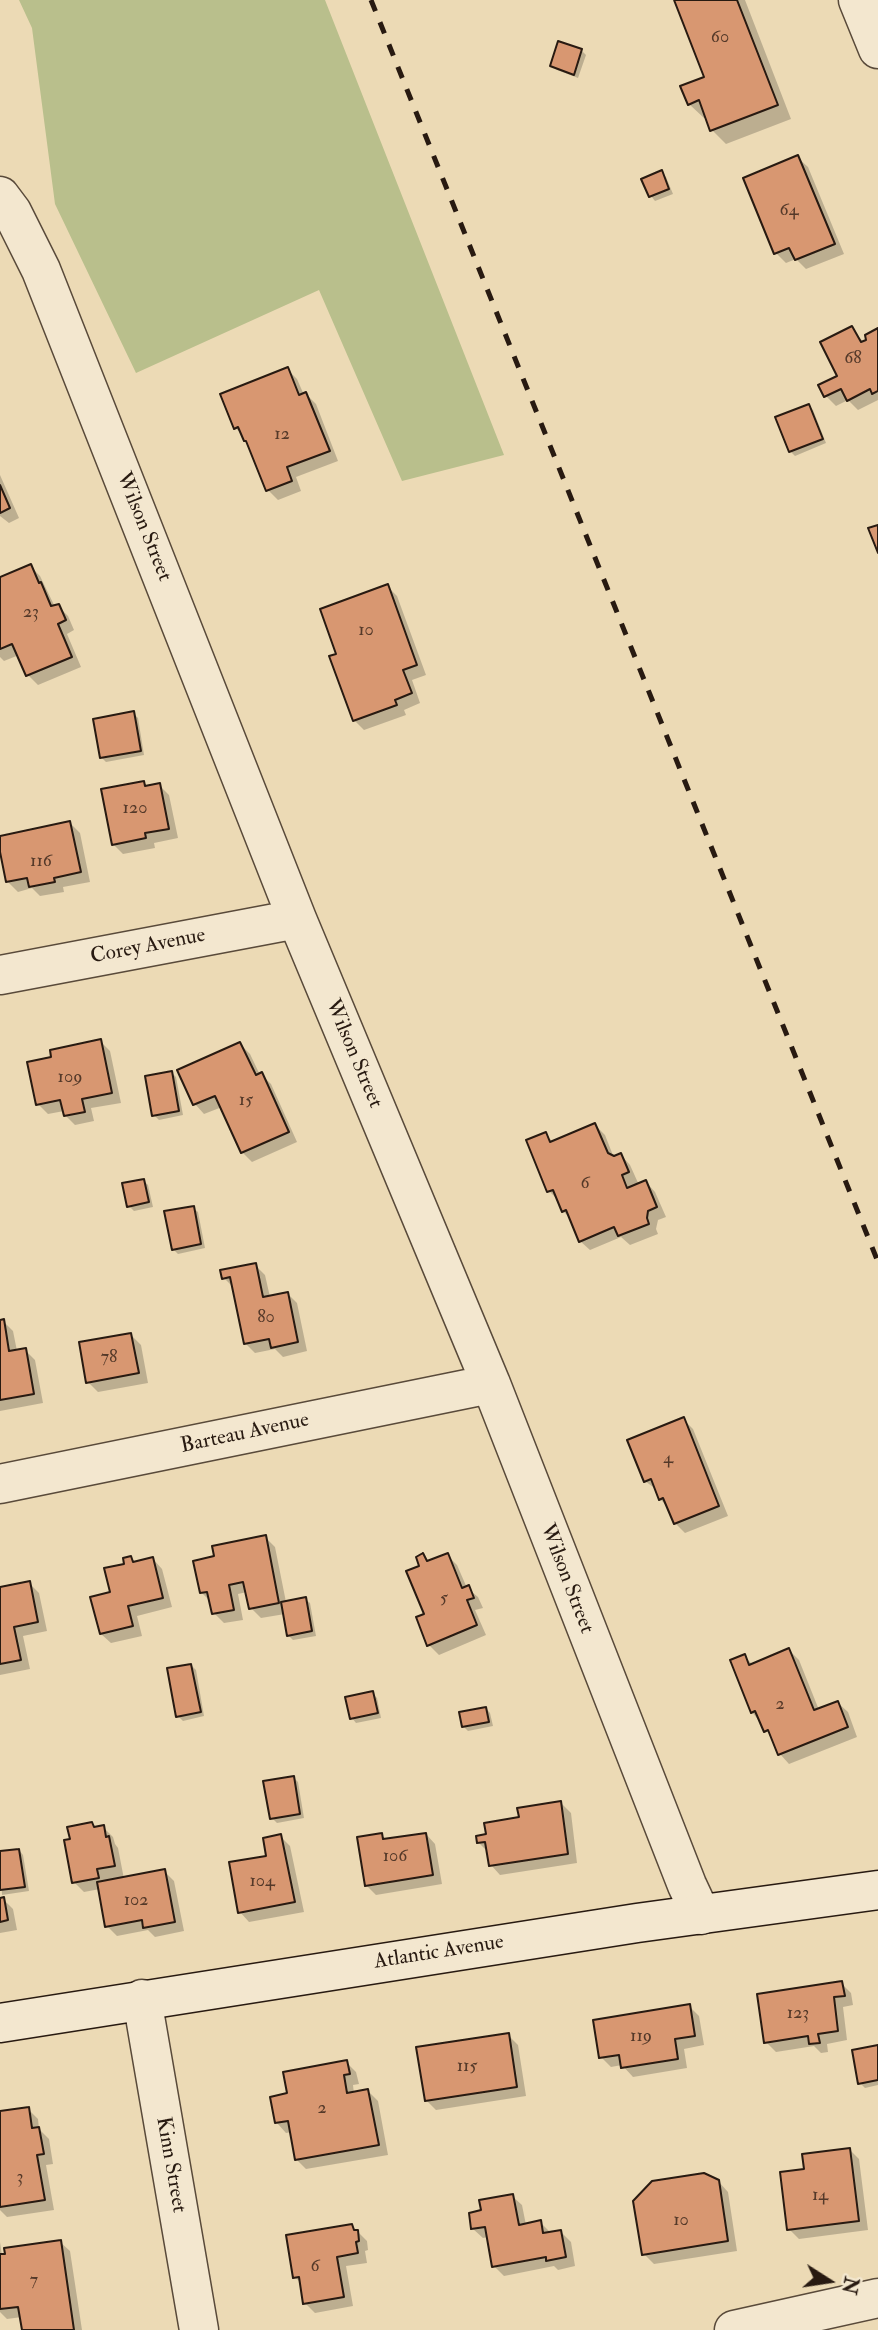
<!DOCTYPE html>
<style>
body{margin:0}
#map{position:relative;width:878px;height:2330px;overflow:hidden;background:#ecdab5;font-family:"IM FELL Double Pica",serif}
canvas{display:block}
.north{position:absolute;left:794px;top:2246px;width:70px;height:70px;-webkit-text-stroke:5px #f3e7cf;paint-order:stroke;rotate:102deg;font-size:19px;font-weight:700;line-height:28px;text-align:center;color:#281a11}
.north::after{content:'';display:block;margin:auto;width:24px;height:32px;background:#281a11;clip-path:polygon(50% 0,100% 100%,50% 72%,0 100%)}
</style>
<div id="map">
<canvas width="878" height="2330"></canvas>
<div class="north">N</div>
</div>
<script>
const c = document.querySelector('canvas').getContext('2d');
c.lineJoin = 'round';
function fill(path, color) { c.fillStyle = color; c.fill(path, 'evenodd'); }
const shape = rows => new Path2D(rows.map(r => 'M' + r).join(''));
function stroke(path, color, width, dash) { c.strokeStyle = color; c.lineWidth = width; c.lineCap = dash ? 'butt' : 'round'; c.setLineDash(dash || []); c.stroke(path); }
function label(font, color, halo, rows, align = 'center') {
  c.font = font + ' "IM FELL Double Pica",serif'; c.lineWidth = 6; c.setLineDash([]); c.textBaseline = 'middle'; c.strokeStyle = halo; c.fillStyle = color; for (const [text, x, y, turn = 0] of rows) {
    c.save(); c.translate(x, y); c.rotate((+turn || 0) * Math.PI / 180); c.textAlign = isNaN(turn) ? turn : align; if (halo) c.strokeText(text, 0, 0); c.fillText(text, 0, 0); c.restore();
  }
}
fill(shape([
 [19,0,325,0,504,455,402,481,319,290,136,373,55,204,32,28]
]), '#b9bf8c');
fill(shape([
 [676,0,745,0,791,119,726,144,712,130,707,117,704,118,689,104,706,78],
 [560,43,582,51,586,55,578,78,557,70,552,66],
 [798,158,808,167,844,254,806,269,796,259,786,263,776,253],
 [661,173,666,177,673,194,655,201,651,196,643,180],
 [852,328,864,343,878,330,878,400,858,410,848,400,836,406,826,396,821,386,840,376],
 [287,369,297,379,304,395,306,394,316,404,338,461,296,477,301,491,278,500,268,490,250,445,236,428],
 [808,406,813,410,826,443,795,456,790,451],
 [0,475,19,518,9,523,0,516],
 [30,566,40,576,55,607,58,606,68,616,74,630,67,634,81,667,38,685,28,675,19,655,4,661,0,657,0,579],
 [387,586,397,596,426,675,412,680,420,703,404,710,406,715,364,730,354,720,339,654],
 [133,713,138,718,144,755,106,762,101,757],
 [143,783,147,787,159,785,169,795,178,838,154,843,155,848,123,854,113,844],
 [70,823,80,833,90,882,63,887,64,892,40,896,32,888,18,892,8,882,0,837],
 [100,1041,110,1051,121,1103,91,1108,94,1121,75,1125,65,1115,64,1111,48,1114,38,1104,53,1058],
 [240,1044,250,1054,260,1075,261,1074,271,1084,297,1142,252,1162,242,1152,222,1107,204,1114,195,1104,180,1071],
 [172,1073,176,1077,183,1115,159,1120,154,1115],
 [595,1125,605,1135,614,1158,621,1155,630,1165,639,1185,646,1182,655,1192,666,1217,658,1220,656,1229,658,1234,630,1245,621,1237,590,1250,580,1241,572,1220,563,1211,560,1202,549,1191,545,1134,553,1142],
 [144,1181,148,1185,153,1207,134,1211,129,1206],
 [193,1208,198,1212,205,1248,178,1254,173,1249],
 [255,1265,265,1275,270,1297,287,1293,297,1303,307,1351,283,1357,275,1349,255,1353,245,1343,233,1287,224,1278],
 [3,1321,13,1331,17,1351,25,1350,35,1360,43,1403,0,1411,0,1322],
 [131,1335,141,1345,148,1383,98,1392,88,1382],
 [683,1419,693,1429,728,1516,685,1533,675,1523,669,1508,660,1499,657,1490,645,1481],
 [265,1537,275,1547,286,1602,305,1599,310,1603,316,1636,293,1640,288,1635,285,1614,261,1618,251,1608,247,1592,238,1594,243,1620,224,1623,214,1613,211,1602,201,1592,216,1558],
 [423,1555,430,1562,447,1555,457,1565,467,1588,478,1597,483,1608,475,1610,486,1635,439,1655,429,1645],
 [131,1558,136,1563,153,1559,162,1569,172,1607,137,1616,142,1636,111,1643,101,1634,112,1593],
 [29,1583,39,1593,47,1631,23,1636,30,1669,0,1675,0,1589],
 [789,1650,799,1660,819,1710,838,1703,848,1712,857,1737,789,1764,780,1754,774,1740,752,1712,744,1656,753,1665],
 [191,1665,196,1670,204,1716,183,1721,178,1716],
 [372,1693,377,1698,381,1718,356,1723,352,1718],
 [486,1708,490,1713,493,1726,468,1731,463,1726],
 [294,1778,298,1782,304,1818,277,1823,272,1818],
 [561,1803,571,1813,577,1863,500,1875,491,1865,488,1852,479,1843,488,1836,521,1819],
 [92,1824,96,1829,103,1827,113,1837,115,1844,118,1848,124,1879,164,1871,174,1881,184,1931,155,1937,148,1930,117,1936,107,1926,100,1889,84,1892,74,1882,72,1841],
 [426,1834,435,1844,442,1884,376,1895,366,1885,381,1835,387,1840],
 [280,1836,290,1846,304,1912,249,1922,240,1912],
 [19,1850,23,1855,29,1891,2,1895,0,1853],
 [3,1899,13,1909,17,1930,0,1933,0,1900],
 [841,1983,851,1993,853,2005,843,2007,847,2040,827,2044,828,2052,821,2053,814,2046,776,2052,766,2042],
 [689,2006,699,2016,704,2045,684,2049,687,2068,633,2077,622,2065,611,2067,601,2057],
 [508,2035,518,2045,526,2096,436,2110,426,2100],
 [878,2047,878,2085,865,2088,860,2083],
 [346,2062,356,2072,359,2084,353,2085,354,2094,368,2091,378,2101,388,2155,306,2169,296,2159,292,2132,286,2133,277,2123,289,2095],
 [28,2109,38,2119,39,2129,49,2139,53,2164,46,2165,54,2210,7,2217,0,2210,0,2113],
 [849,2149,859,2159,868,2230,799,2239,789,2229],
 [718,2181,728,2192,737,2251,654,2264,644,2254],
 [512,2196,522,2205,526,2225,540,2222,550,2232,561,2232,571,2242,575,2266,558,2270,554,2266,504,2276,494,2266,488,2237,483,2238,473,2229,483,2212],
 [352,2226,367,2241,368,2250,365,2251,367,2263,346,2266,353,2306,315,2313,305,2303,302,2284,295,2277],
 [0,2242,2,2256,60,2242,70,2251,82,2330,23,2330,22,2317,7,2319,0,2312]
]), '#0003');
const building = shape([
 [674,0,737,0,778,105,710,131,699,100,688,105,680,86,704,77,674,0],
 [558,41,582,49,574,75,550,66,558,41],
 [798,155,835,244,795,260,789,248,774,254,743,178,798,155],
 [662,170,669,189,649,197,641,179,662,170],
 [852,326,861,342,866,340,865,335,878,328,878,391,872,394,870,389,847,401,841,389,824,397,818,385,837,376,820,342,852,326],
 [288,367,299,395,306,392,330,451,287,467,292,481,266,491,246,441,244,441,238,427,234,429,220,394,288,367],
 [809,404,823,439,789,452,775,417,809,404],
 [0,485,10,508,0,513,0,485],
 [878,525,878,553,868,528,878,525],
 [31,564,39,583,41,582,51,606,59,604,66,620,58,624,72,657,26,676,12,644,0,649,0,577,31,564],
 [388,584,417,665,403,670,412,693,395,700,397,705,353,721,329,656,336,654,320,609,388,584],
 [134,711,141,751,100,758,93,719,134,711],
 [144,781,145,786,160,783,169,829,145,833,146,838,112,845,101,789,144,781],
 [70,821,81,872,54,878,55,882,29,887,27,878,6,882,0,852,0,836,70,821],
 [101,1039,112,1093,82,1099,85,1112,64,1116,60,1100,36,1105,27,1062,51,1057,50,1050,101,1039],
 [240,1042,256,1075,262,1072,289,1132,241,1153,215,1096,193,1105,177,1070,240,1042],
 [172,1071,179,1111,152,1116,145,1076,172,1071],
 [595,1123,608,1153,614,1156,621,1153,629,1172,622,1175,627,1188,646,1180,657,1207,648,1211,647,1218,649,1224,618,1236,614,1227,579,1242,566,1210,562,1212,553,1190,547,1192,526,1140,546,1132,550,1142,595,1123],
 [144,1179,149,1202,127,1207,122,1183,144,1179],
 [194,1206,201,1244,172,1250,164,1211,194,1206],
 [256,1263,263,1297,288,1292,298,1342,271,1348,269,1339,244,1344,230,1277,222,1279,220,1270,256,1263],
 [4,1319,9,1351,26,1348,34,1394,0,1400,0,1320,4,1319],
 [131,1333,139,1373,86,1383,79,1342,131,1333],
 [684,1417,719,1506,674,1524,663,1498,659,1500,651,1479,644,1482,627,1440,684,1417],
 [266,1535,279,1603,249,1609,243,1582,229,1585,234,1610,212,1614,207,1592,200,1593,193,1561,214,1556,212,1546,266,1535],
 [423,1553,427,1561,448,1553,462,1588,469,1585,474,1598,467,1600,477,1625,427,1646,416,1617,424,1614,406,1571,419,1566,416,1557,423,1553],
 [131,1556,133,1562,153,1557,163,1598,128,1606,133,1626,100,1634,90,1597,110,1592,104,1568,124,1564,123,1558,131,1556],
 [30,1581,38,1622,14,1627,21,1660,0,1664,0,1587,30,1581],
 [306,1597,312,1631,287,1636,281,1602,306,1597],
 [789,1648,814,1710,838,1701,848,1727,778,1755,768,1730,764,1732,755,1711,751,1713,730,1660,745,1654,749,1665,789,1648],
 [191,1664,201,1712,176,1717,167,1668,191,1664],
 [373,1691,378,1713,350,1719,345,1697,373,1691],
 [486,1707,489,1722,462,1727,459,1712,486,1707],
 [294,1776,300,1814,270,1819,263,1781,294,1776],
 [561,1801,568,1854,489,1866,485,1842,477,1843,476,1836,486,1834,484,1823,519,1817,517,1808,561,1801],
 [92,1822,94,1827,104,1825,106,1837,109,1836,115,1866,97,1869,99,1878,72,1883,64,1840,70,1839,67,1827,92,1822],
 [382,1833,383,1839,426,1833,433,1875,365,1886,357,1837,382,1833],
 [281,1834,295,1902,238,1913,229,1862,266,1856,263,1838,281,1834],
 [19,1849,25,1887,0,1890,0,1851,19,1849],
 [165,1869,175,1922,143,1928,142,1920,105,1927,97,1882,165,1869],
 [4,1897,8,1920,0,1922,0,1898,4,1897],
 [842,1981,845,1996,834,1997,838,2031,818,2034,820,2043,809,2044,808,2036,764,2043,757,1994,842,1981],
 [690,2004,695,2036,675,2039,678,2059,621,2068,619,2055,599,2058,593,2020,690,2004],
 [509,2033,517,2087,425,2101,416,2047,509,2033],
 [878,2045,878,2080,858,2084,852,2050,878,2045],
 [347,2060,350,2074,344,2075,347,2093,368,2089,379,2145,295,2160,288,2121,275,2123,270,2097,287,2093,283,2072,347,2060],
 [29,2107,32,2128,39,2127,44,2154,37,2155,45,2200,0,2207,0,2111,29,2107],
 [850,2148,859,2221,787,2230,780,2172,804,2169,802,2154,850,2148],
 [704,2173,719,2180,728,2241,642,2255,633,2201,652,2181,704,2173],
 [513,2194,519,2225,541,2220,543,2233,561,2230,566,2257,546,2261,546,2257,492,2267,485,2227,471,2229,469,2213,481,2210,479,2200,513,2194],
 [352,2224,354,2230,358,2230,359,2241,356,2242,358,2253,337,2257,344,2297,303,2304,299,2277,293,2278,286,2235,352,2224],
 [61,2240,74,2330,22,2330,18,2307,0,2309,0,2254,5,2254,4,2248,61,2240]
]);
fill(building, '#d89771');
stroke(building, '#281a11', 2);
const street = shape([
 [858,0,878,49],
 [0,196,12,212,41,270,297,919,491,1384,687,1885,701,1915],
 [0,975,297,919],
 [0,1484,491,1384],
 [142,1999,199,2330],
 [734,2330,878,2298]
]);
const secondary = shape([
 [0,2023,637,1923,878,1890]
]);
stroke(street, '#594a3a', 41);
stroke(secondary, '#281a11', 41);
stroke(street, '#f3e7cf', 38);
stroke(secondary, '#f3e7cf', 38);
stroke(shape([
 [371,0,878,1262]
]), '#281a11', 5, [12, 12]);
label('18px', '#543929', null, [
 ["60",720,38],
 ["64",789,211],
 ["68",853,359],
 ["12",282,435],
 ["23",31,613],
 ["10",366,631],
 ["120",135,809],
 ["116",41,862],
 ["109",70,1078],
 ["15",246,1101],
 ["6",585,1184],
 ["80",266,1318],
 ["78",109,1358],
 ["4",668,1459],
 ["5",444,1599],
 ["2",780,1705],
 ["106",395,1857],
 ["104",262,1882],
 ["102",136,1901],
 ["123",798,2014],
 ["119",641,2037],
 ["115",467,2067],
 ["2",322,2109],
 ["3",20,2178],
 ["14",820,2196],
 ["10",681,2221],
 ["6",315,2267],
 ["7",34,2281]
]);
label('21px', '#281a11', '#f3e7cf', [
 ["Wilson Street",143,527,68],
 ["Corey Avenue",148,947,-11],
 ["Wilson Street",353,1054,67],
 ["Barteau Avenue",245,1434,-12],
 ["Wilson Street",566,1579,69],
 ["Atlantic Avenue",439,1953,-9],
 ["Kinn Street",170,2165,80]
]);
</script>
